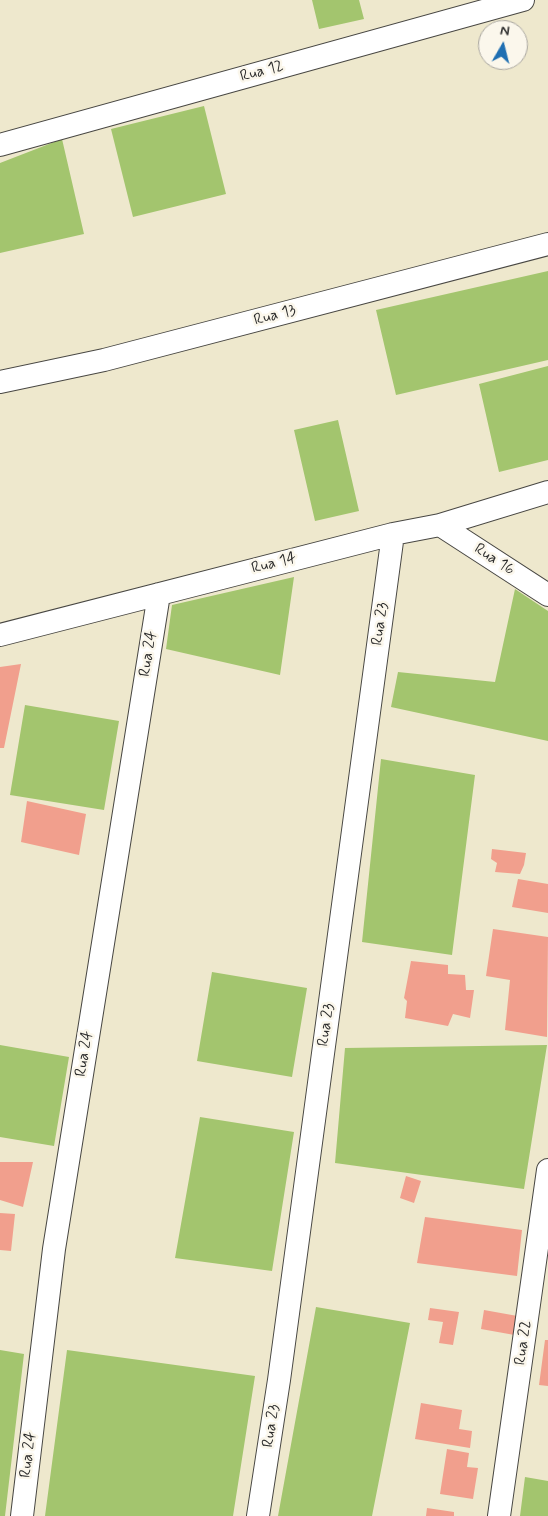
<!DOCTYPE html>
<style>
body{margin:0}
#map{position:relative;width:548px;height:1516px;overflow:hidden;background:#eee8cd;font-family:Mynerve,sans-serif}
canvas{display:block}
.north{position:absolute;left:478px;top:20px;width:50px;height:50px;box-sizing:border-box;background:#fbf7ec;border:1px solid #a8a59f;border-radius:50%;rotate:8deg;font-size:14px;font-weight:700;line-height:20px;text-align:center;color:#2b2b2b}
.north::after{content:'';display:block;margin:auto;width:18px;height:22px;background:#1f6fb2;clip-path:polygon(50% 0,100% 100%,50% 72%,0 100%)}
</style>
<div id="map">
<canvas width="548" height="1516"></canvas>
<div class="north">N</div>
</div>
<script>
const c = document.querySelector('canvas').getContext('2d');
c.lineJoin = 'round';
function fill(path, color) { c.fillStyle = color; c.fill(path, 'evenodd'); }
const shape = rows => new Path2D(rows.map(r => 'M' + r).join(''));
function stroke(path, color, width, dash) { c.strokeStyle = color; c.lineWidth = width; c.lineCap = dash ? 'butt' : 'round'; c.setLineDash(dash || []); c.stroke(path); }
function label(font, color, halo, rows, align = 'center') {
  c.font = font + ' Mynerve,sans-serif'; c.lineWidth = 5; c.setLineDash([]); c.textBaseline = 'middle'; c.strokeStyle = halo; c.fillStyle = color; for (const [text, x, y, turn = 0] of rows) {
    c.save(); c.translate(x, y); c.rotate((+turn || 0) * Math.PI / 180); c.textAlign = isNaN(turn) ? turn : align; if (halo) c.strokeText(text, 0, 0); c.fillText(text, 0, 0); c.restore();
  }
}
fill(shape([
 [312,0,359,0,364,19,319,29],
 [204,106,226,194,133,217,111,129],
 [62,139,84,234,0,253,0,163],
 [548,271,548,360,396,395,376,310],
 [548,366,548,460,499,472,479,384],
 [338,420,359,511,315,521,294,430],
 [294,577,280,675,166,649,172,605],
 [515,589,548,611,548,741,391,707,398,672,495,682],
 [25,705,119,721,104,810,10,795],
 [381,759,475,775,452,955,362,942],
 [212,972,307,988,292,1077,197,1061],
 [0,1045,69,1057,54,1146,0,1137],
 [547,1045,524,1189,335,1163,345,1048],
 [200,1117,294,1132,272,1271,175,1258],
 [316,1307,410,1323,372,1516,278,1516],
 [0,1350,24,1354,5,1516,0,1516],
 [67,1350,255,1376,233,1516,45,1516],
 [525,1477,548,1481,548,1516,520,1516]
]), '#a3c56e');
fill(shape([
 [21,664,4,748,0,748,0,667],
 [27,801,86,814,79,855,21,842],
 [492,849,526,853,524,865,520,874,495,872,497,863,491,859],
 [518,879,548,884,548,913,512,907],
 [493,929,548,937,547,1037,505,1030,510,980,486,976],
 [411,961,448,965,448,974,465,975,466,990,474,990,470,1018,453,1014,448,1026,405,1018,407,1001,404,998],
 [0,1162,33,1162,23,1207,0,1200],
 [406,1176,421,1181,414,1203,400,1198],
 [0,1213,15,1214,11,1251,0,1250],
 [425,1217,522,1230,517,1276,417,1263],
 [430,1308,459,1312,453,1345,439,1343,443,1322,428,1320],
 [484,1310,523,1317,520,1336,481,1329],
 [545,1340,548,1340,548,1386,539,1385],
 [421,1403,462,1410,459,1429,472,1431,470,1448,415,1439],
 [447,1449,469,1453,467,1467,478,1468,473,1499,440,1494],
 [427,1508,454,1512,454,1516,426,1516]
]), '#f19f8d');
const minor = shape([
 [0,145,523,0],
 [0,382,104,360,548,244],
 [440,525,548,595],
 [0,635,393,534,440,525,548,492],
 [22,1516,54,1249,159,594],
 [258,1516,279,1380,393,534],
 [499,1516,548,1170]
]);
stroke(minor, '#484743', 24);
stroke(minor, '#fff', 22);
label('16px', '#2b2b2b', '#fbf7ec', [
 ["Rua 12",262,72,-15],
 ["Rua 13",275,316,-15],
 ["Rua 16",494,560,33],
 ["Rua 14",274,564,-14],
 ["Rua 23",381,624,-82],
 ["Rua 24",149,654,-81],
 ["Rua 23",327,1025,-82],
 ["Rua 24",85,1054,-81],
 ["Rua 22",524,1343,-82],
 ["Rua 23",272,1426,-81],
 ["Rua 24",29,1455,-83]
]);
</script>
